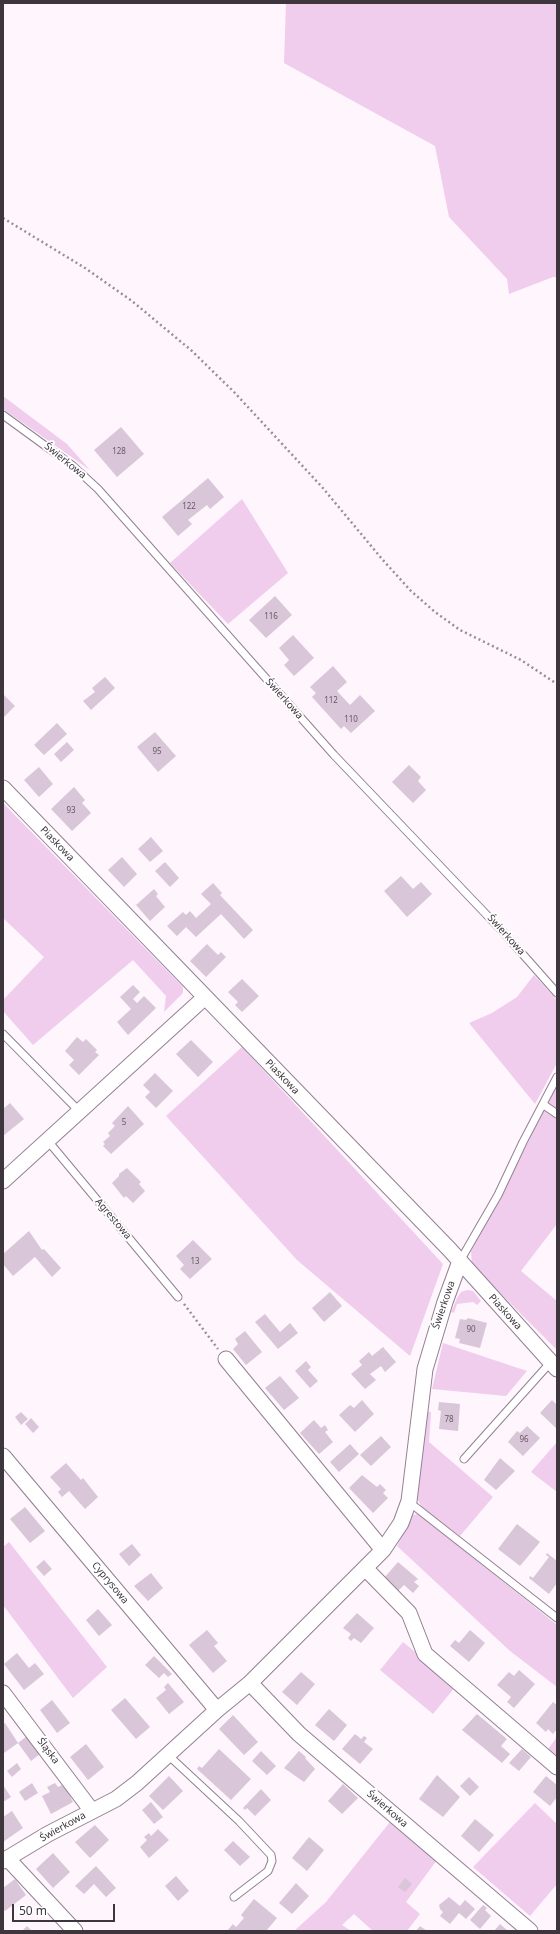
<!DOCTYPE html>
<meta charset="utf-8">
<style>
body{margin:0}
#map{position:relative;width:560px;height:1934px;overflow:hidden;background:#fef5fd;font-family:"Noto Sans",sans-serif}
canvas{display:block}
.frame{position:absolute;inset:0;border:4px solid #3e363d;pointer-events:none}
.scale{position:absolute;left:12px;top:1904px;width:103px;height:18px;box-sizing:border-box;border:2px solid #3e363d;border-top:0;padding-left:5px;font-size:12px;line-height:14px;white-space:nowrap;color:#3e363d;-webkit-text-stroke:3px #fff;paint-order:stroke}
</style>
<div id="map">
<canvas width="560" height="1934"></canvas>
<div class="frame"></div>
<div class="scale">50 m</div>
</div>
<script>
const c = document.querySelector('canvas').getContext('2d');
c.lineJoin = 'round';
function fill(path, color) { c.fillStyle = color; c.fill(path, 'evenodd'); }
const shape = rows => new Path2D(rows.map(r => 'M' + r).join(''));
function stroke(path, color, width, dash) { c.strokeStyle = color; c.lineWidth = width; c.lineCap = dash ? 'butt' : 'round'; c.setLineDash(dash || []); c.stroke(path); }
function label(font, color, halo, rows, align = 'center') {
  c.font = font + ' "Noto Sans",sans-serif'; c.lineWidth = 4; c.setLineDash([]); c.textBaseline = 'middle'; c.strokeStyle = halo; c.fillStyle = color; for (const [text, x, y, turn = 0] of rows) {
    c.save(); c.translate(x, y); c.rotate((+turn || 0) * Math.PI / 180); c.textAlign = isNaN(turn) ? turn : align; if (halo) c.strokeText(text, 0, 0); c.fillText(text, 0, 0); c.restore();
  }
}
fill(shape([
 [286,3,557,3,557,277,553,277,509,294,507,279,449,217,435,146,284,63],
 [3,396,67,444,90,470,3,409],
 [242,499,288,573,228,624,170,563],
 [3,803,183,987,183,993,164,1012,166,996,133,960,33,1045,3,1011,3,1000,44,957,3,918],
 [534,975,557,1000,557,1063,535,1104,469,1023,492,1013,517,997],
 [242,1047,443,1264,410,1356,297,1260,166,1116],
 [557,1082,557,1224,521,1271,557,1301,557,1350,472,1265,471,1251,527,1144],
 [467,1290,473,1291,481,1301,477,1305,473,1302,457,1304,454,1313,451,1312,457,1298,461,1292],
 [443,1343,527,1371,506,1396,432,1389],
 [424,1411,431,1412,429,1442,493,1497,460,1536,422,1507,416,1497,423,1450],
 [557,1442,557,1492,531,1472],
 [419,1514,557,1625,557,1687,510,1651,397,1546,412,1515],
 [9,1542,107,1667,73,1698,3,1605,3,1547],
 [403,1642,456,1686,433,1714,380,1670],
 [557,1737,557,1756,548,1749],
 [535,1803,557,1824,557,1884,530,1916,473,1867],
 [390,1822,437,1860,406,1902,420,1914,407,1931,373,1931,354,1914,342,1925,351,1931,294,1931,326,1902]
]), '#f0cced');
fill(shape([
 [121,427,144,454,117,477,94,450],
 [208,478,224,497,210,509,207,505,188,520,192,524,178,536,162,517],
 [275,596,292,615,266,638,249,620],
 [293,635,314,658,294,676,284,665,289,660,279,648],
 [333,666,347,682,337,691,350,705,360,695,375,711,351,733,344,726,341,729,312,697,316,693,310,687],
 [105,677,115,688,91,710,83,701,95,692,92,688],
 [3,694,15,706,3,718],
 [57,723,67,734,44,755,34,745],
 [155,732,176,756,158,772,137,747],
 [67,742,74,750,61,762,54,754],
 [409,765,421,777,418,781,426,790,413,803,392,782],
 [39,767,53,784,39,797,24,780],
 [74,787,85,800,82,803,91,813,72,831,51,809],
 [151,837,163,851,150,862,138,849],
 [122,857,137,874,124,887,108,870],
 [165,862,179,878,170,887,155,871],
 [401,876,413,889,421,882,432,894,407,917,384,891],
 [213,883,222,893,220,895,253,930,244,939,221,914,196,937,186,927,177,936,167,926,183,912,186,915,190,911,196,918,211,904,201,894],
 [154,889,158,894,156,896,165,907,150,921,136,905],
 [207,944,218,955,221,952,226,957,206,977,190,961],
 [242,979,259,996,242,1012,235,1005,238,1002,228,992],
 [133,985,140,992,133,999,137,1003,144,996,156,1008,128,1035,117,1022,131,1009,120,997],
 [77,1037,83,1042,86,1039,97,1050,95,1052,99,1055,79,1075,69,1065,74,1060,65,1051],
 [191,1040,213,1062,198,1077,176,1054],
 [155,1073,173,1091,156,1108,145,1097,150,1092,143,1085],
 [10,1103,24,1119,3,1136,3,1109],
 [128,1106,144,1124,111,1154,103,1146,105,1144,103,1142,110,1136,108,1133,115,1126,112,1123],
 [127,1168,141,1182,139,1184,145,1191,133,1203,126,1196,124,1198,112,1183,119,1176,119,1174],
 [29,1231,42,1250,44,1249,61,1268,52,1277,35,1257,13,1276,3,1264,3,1254],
 [193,1240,212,1259,190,1279,180,1269,184,1265,176,1256],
 [330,1292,342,1306,324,1322,312,1308],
 [265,1314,280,1332,290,1323,298,1333,278,1349,255,1322],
 [468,1318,487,1323,480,1348,459,1343,460,1339,455,1338,460,1319,466,1320],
 [245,1331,262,1352,246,1365,233,1349,238,1344,235,1339],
 [383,1347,396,1362,385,1372,381,1366,370,1374,376,1380,365,1389,351,1374,362,1365,359,1361,369,1352,372,1356],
 [306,1361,311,1367,308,1370,318,1381,310,1388,295,1371],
 [280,1376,299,1398,284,1410,265,1388],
 [362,1400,374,1414,355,1432,339,1415,350,1405,354,1408],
 [552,1400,557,1405,557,1429,540,1413],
 [439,1402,460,1404,458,1431,439,1429,441,1411,438,1410],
 [21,1412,28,1419,21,1425,15,1417],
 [31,1418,39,1427,33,1433,25,1424],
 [314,1420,321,1428,325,1425,328,1430,325,1432,333,1442,319,1454,300,1433],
 [527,1426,540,1438,523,1456,508,1442,517,1431,520,1433],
 [381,1436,391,1447,371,1466,360,1455],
 [350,1444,359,1454,339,1472,330,1462],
 [500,1458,515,1471,496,1490,484,1480],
 [66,1463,81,1480,83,1478,98,1497,85,1509,69,1491,62,1497,58,1492,61,1489,50,1477],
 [362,1475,377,1487,380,1484,386,1490,383,1493,388,1498,373,1513,349,1488],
 [25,1507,45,1531,30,1543,10,1519],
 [517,1524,540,1542,520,1566,498,1549],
 [132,1544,141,1555,129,1566,119,1554],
 [547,1553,557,1561,557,1583,549,1594,529,1578,530,1576,533,1578,549,1557,546,1555],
 [44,1560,52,1569,44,1576,36,1567],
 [398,1562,418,1579,414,1582,419,1586,413,1593,404,1585,398,1591,384,1578],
 [151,1573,163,1588,148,1601,134,1586],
 [98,1609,112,1625,99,1636,86,1620],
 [357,1613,374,1628,361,1643,354,1638,351,1641,348,1638,351,1634,343,1628],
 [207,1630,218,1643,214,1646,227,1661,213,1673,189,1645],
 [470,1630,485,1643,469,1662,450,1646,455,1640,459,1643],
 [17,1653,29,1668,35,1663,44,1674,24,1690,4,1664],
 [154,1656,172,1674,168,1677,164,1673,159,1678,145,1665],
 [519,1670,535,1684,514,1708,507,1702,511,1697,497,1685,509,1672,514,1676],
 [301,1672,315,1684,297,1705,282,1692],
 [168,1683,184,1702,169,1714,156,1698,166,1690,164,1687],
 [125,1698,150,1727,136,1739,111,1710],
 [52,1700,70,1723,57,1733,40,1710],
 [553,1702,557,1705,557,1729,553,1734,548,1729,546,1732,536,1723],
 [329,1709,347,1725,334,1741,315,1725],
 [477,1714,507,1739,501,1746,510,1754,502,1763,462,1730],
 [233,1715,258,1742,244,1755,219,1729],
 [5,1723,18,1743,27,1736,40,1754,31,1761,18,1743,4,1753,3,1724],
 [355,1734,361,1739,364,1736,367,1738,364,1742,373,1749,360,1764,342,1749],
 [86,1744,104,1767,88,1780,70,1757],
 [219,1749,251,1779,231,1800,197,1769,199,1766,202,1768],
 [522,1749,531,1757,519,1771,509,1763],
 [261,1751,276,1766,267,1775,252,1761],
 [299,1751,306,1757,305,1758,315,1769,304,1782,284,1768],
 [17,1763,21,1769,12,1777,7,1771],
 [437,1775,460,1797,443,1817,419,1799],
 [169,1776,183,1791,163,1810,149,1796],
 [546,1776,557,1785,557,1797,550,1806,533,1792],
 [469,1777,479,1787,470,1796,460,1786],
 [32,1783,38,1793,25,1801,19,1792],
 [55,1783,58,1787,64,1784,73,1802,51,1814,42,1796,50,1792,47,1787],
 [343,1784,358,1798,342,1814,328,1801],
 [3,1785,11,1797,3,1802],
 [261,1789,271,1800,255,1816,247,1808,245,1810,243,1808],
 [151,1802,163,1817,154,1824,142,1810],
 [12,1811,23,1828,3,1842,3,1817],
 [475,1819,494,1835,479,1852,461,1836],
 [95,1825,109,1840,90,1858,75,1842],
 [158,1829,169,1840,149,1858,140,1847,147,1840,144,1837,149,1833,151,1836],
 [309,1837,324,1850,307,1871,292,1858],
 [233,1841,250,1857,240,1866,224,1850],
 [53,1853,70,1872,53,1888,36,1869],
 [96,1866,116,1888,106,1897,94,1884,84,1894,75,1886],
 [176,1876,189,1891,178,1901,165,1886],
 [405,1878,412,1884,405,1892,398,1887],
 [15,1879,26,1895,5,1911,3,1909,3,1888],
 [296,1883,309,1896,292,1914,279,1903],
 [449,1897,460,1906,465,1900,475,1909,466,1919,459,1913,450,1924,440,1916,443,1912,440,1909,439,1905],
 [254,1899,277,1918,266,1931,227,1931,233,1924,236,1927,238,1925,244,1918,241,1915],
 [483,1905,487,1908,485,1910,491,1916,480,1929,470,1920],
 [500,1924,508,1931,494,1931],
 [27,1926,32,1931,22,1931],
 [420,1926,427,1931,416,1931]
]), '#dac6d9');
const lane = shape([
 [3,415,73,466,98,489,334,755,504,933,557,993],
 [3,1034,80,1112],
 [544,1105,557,1114],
 [48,1141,178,1297],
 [460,1261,498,1195,523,1142,557,1077],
 [464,1459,550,1363],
 [409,1502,557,1618],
 [168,1755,239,1821,271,1855,272,1861,268,1871,234,1897]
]);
const street = shape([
 [3,788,450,1250,557,1369],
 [3,1181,204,998],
 [226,1359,383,1550],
 [3,1456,217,1710],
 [366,1569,409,1613,425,1654,557,1767],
 [250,1683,299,1734,530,1931],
 [3,1693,92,1811],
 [8,1859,75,1931],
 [3,1861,48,1834,116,1799,137,1783,217,1710,250,1683,383,1550,401,1523,409,1501,425,1369,445,1302,460,1261]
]);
stroke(lane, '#938092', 9);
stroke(street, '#938092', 17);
stroke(shape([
 [3,218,85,268,132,301,192,351,234,392,322,487,382,559,411,591,435,612,460,630,521,660,557,684],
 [184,1304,218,1349]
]), '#978f96', 2.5, [2, 3]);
stroke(lane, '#fff', 7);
stroke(street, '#fff', 15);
label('8px', '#655a64', null, [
 ["128",119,452],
 ["122",189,507],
 ["116",271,617],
 ["112",331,701],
 ["110",351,720],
 ["95",157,752],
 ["93",71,811],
 ["5",124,1123],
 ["13",195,1262],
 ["90",471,1330],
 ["78",449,1420],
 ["96",524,1440]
]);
label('10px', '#3e363d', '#fff', [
 ["Świerkowa",65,461,39],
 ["Świerkowa",284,699,48],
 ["Piaskowa",57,844,46],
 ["Świerkowa",506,935,48],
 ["Piaskowa",282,1077,46],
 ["Agrestowa",113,1219,50],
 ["Świerkowa",444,1305,-71],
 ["Piaskowa",505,1312,48],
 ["Cyprysowa",110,1583,50],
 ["Śląska",48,1751,53],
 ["Świerkowa",387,1809,41],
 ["Świerkowa",63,1827,-29]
]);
</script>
